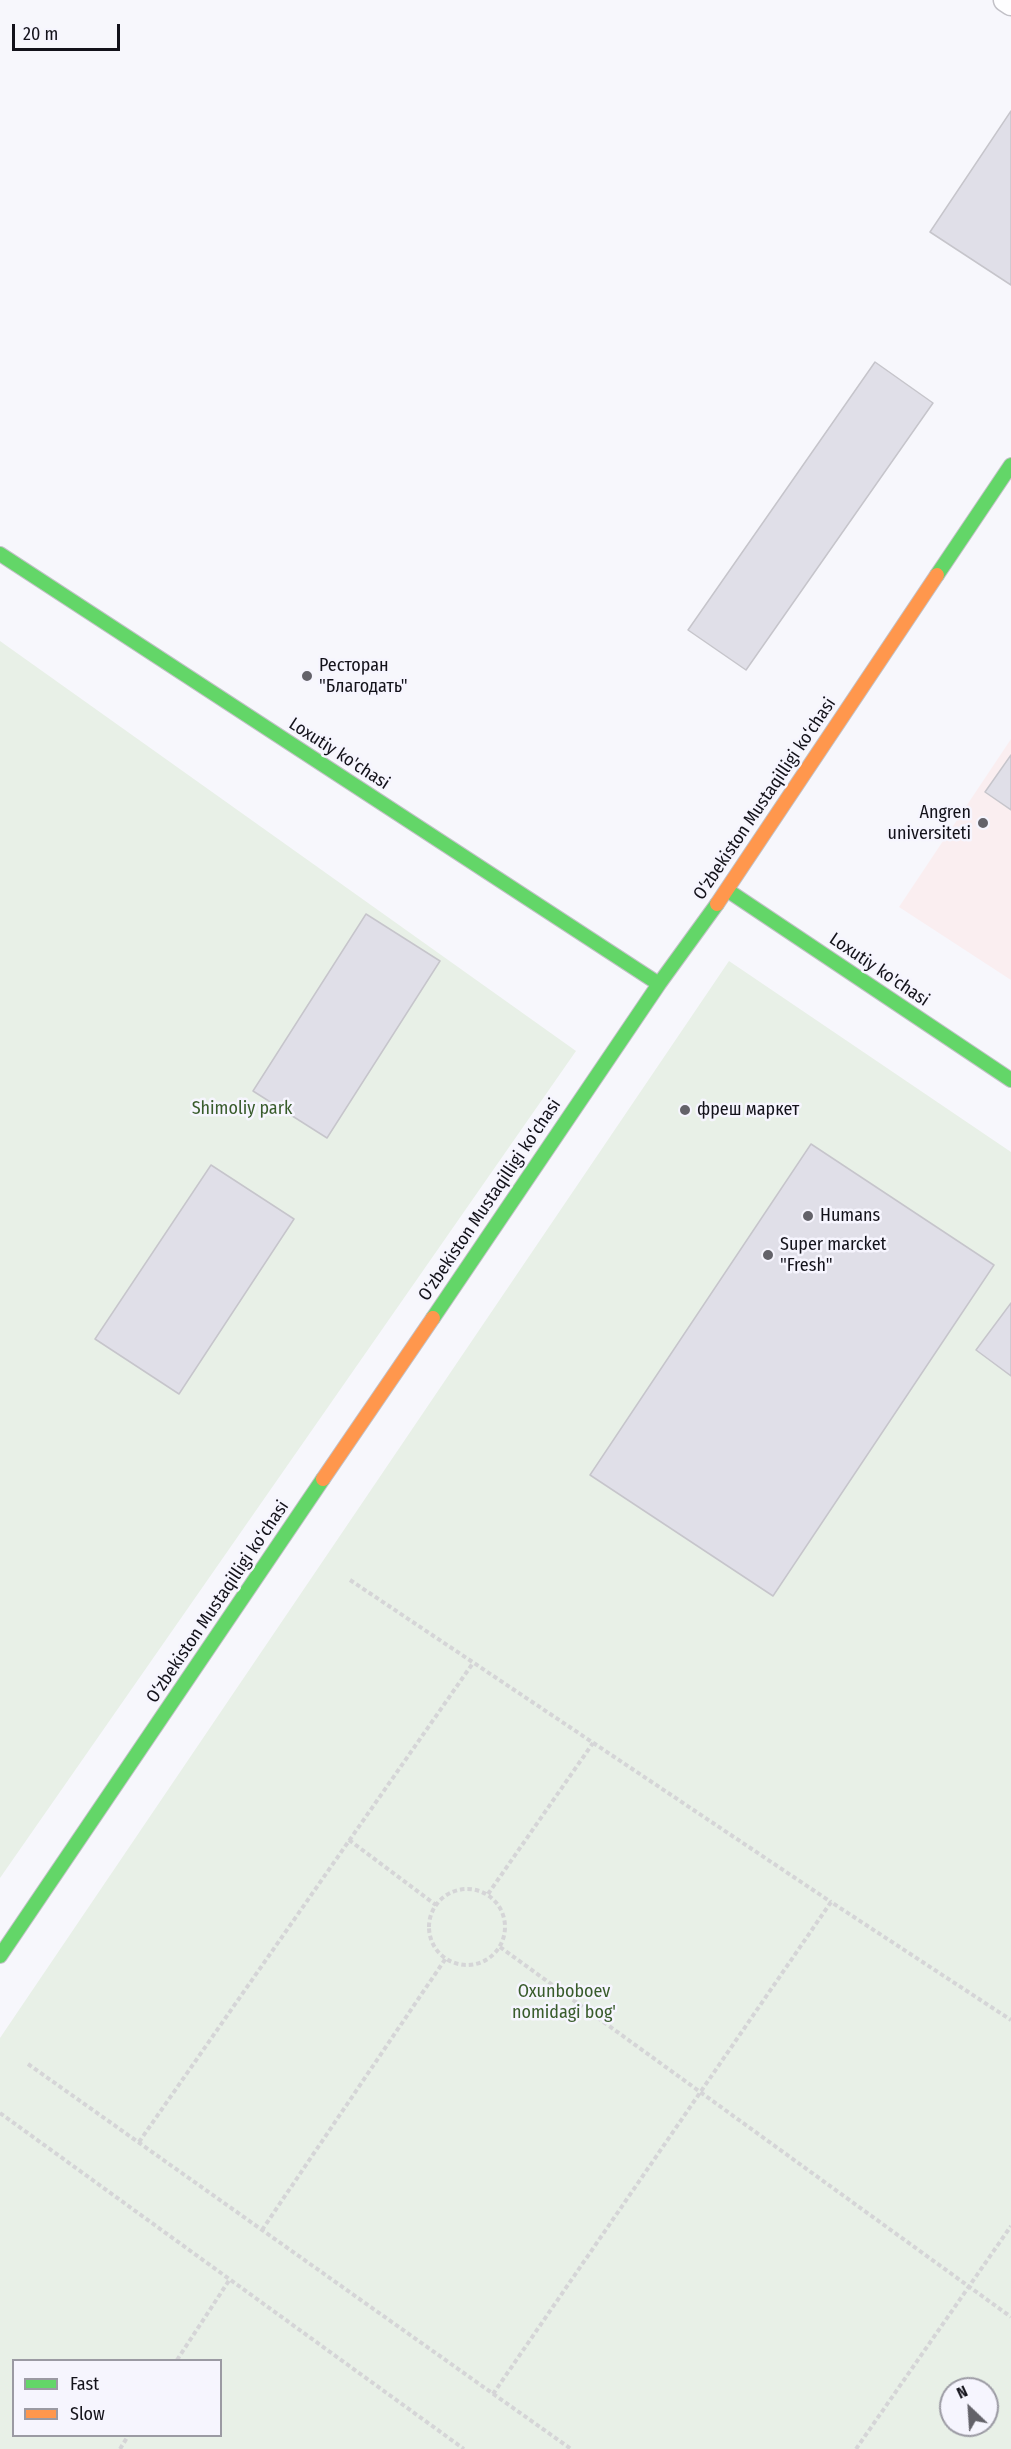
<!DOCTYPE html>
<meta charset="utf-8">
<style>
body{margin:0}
#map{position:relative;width:1011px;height:2449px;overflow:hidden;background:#f7f7fc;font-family:"Fira Sans Condensed",sans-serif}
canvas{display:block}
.legend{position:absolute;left:12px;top:2359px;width:210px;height:78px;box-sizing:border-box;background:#f6f5fe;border:2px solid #9b9aa3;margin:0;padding:8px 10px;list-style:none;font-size:18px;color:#13121a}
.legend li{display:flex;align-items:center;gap:12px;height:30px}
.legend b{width:30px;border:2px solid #9b9aa3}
.north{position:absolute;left:939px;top:2377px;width:60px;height:60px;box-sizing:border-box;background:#f6f5fe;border:2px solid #9b9aa3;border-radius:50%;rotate:335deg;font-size:16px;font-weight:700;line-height:24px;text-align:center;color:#13121a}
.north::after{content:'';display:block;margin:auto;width:21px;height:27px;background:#636269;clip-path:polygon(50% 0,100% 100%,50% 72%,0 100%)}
.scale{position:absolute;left:12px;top:24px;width:108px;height:27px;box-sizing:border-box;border:3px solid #13121a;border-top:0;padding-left:8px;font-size:18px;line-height:21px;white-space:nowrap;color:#13121a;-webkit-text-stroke:4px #f6f5fe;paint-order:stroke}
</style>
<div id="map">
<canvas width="1011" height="2449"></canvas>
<ul class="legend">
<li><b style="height:8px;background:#63d668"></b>Fast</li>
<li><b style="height:8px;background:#ff974d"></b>Slow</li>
</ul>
<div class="north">N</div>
<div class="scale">20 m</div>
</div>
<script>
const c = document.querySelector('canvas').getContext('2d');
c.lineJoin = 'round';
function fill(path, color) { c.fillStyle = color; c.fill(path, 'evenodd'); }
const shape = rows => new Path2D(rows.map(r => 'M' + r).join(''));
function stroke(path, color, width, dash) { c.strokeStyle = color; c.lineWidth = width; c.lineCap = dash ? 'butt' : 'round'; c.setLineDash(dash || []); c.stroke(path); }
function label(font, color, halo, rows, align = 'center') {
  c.font = font + ' "Fira Sans Condensed",sans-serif'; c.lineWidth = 5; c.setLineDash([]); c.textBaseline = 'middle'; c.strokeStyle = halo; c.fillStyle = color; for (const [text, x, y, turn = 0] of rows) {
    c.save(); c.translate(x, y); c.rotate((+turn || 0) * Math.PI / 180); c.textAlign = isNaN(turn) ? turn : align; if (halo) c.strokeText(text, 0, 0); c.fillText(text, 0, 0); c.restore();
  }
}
fill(shape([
 [1011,739,1011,980,899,907]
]), '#faeef0');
fill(shape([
 [0,641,576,1051,0,1878],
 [729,961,1011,1152,1011,2449,0,2449,0,2038],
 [14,2360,220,2360,220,2436,14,2436],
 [951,2389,987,2389,987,2425,951,2425]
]), '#e8f0e7');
const building = shape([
 [1011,111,1011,285,930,232,1011,111],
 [875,362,933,403,746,670,688,630,875,362],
 [1011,755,1011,810,985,792,1011,755],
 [366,914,440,961,327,1138,253,1091,366,914],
 [811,1144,994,1265,773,1596,590,1475,811,1144],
 [211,1165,294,1219,179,1394,95,1339,211,1165],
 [1011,1303,1011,1376,976,1350,1011,1303]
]);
fill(building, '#e0dfe8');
stroke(building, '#c6c5cb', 1.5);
const lane = shape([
 [1005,0,1011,4]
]);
const fast = shape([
 [0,554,659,984],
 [937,575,1011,465],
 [727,890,1011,1080],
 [433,1318,659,984,717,904],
 [0,1956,323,1479]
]);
const slow = shape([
 [717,904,937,575],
 [323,1479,433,1318]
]);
stroke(lane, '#c2c1c7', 25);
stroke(fast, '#c2c1c7', 16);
stroke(slow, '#c2c1c7', 16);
stroke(shape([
 [350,1580,831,1902],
 [349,1840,436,1905],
 '429 1927a38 38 0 1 1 76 0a38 38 0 1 1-76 0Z',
 [488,1894,593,1743],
 [500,1947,1011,2317],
 [28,2064,571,2449],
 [0,2113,464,2449],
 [139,2142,473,1663],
 [262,2230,446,1958],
 [177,2360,230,2279],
 [493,2394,831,1902,1011,2020],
 [120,2449,128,2436],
 [856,2449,1011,2226]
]), '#d5d5d7', 4, [4.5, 3]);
stroke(lane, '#fefeff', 22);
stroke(fast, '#63d668', 14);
stroke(slow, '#ff974d', 14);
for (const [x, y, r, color] of [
 [307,676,6,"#636269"],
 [983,823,6,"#636269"],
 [685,1110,6,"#636269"],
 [808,1216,6,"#636269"],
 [768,1255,6,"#636269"]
]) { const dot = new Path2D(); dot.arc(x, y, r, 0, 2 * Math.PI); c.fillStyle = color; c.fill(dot); stroke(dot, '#f6f5fe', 2); }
label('18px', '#13121a', '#f6f5fe', [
 ["Ресторан",319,666],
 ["\"Благодать\"",319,687],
 ["Angren",971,813,"right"],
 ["universiteti",971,834,"right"],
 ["фреш маркет",697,1110],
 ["Humans",820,1216],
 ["Super marcket",780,1245],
 ["\"Fresh\"",780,1266]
], 'left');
label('18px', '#13121a', '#f6f5fe', [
 ["Loxutiy ko'chasi",339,754,33],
 ["O‘zbekiston Mustaqilligi ko‘chasi",765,799,-56],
 ["Loxutiy ko'chasi",879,970,34],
 ["O‘zbekiston Mustaqilligi ko‘chasi",490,1200,-56],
 ["O‘zbekiston Mustaqilligi ko‘chasi",218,1602,-56]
]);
label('18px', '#395c2c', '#f6f5fe', [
 ["Shimoliy park",242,1109],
 ["Oxunboboev",564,1992],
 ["nomidagi bog'",564,2013]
]);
</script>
